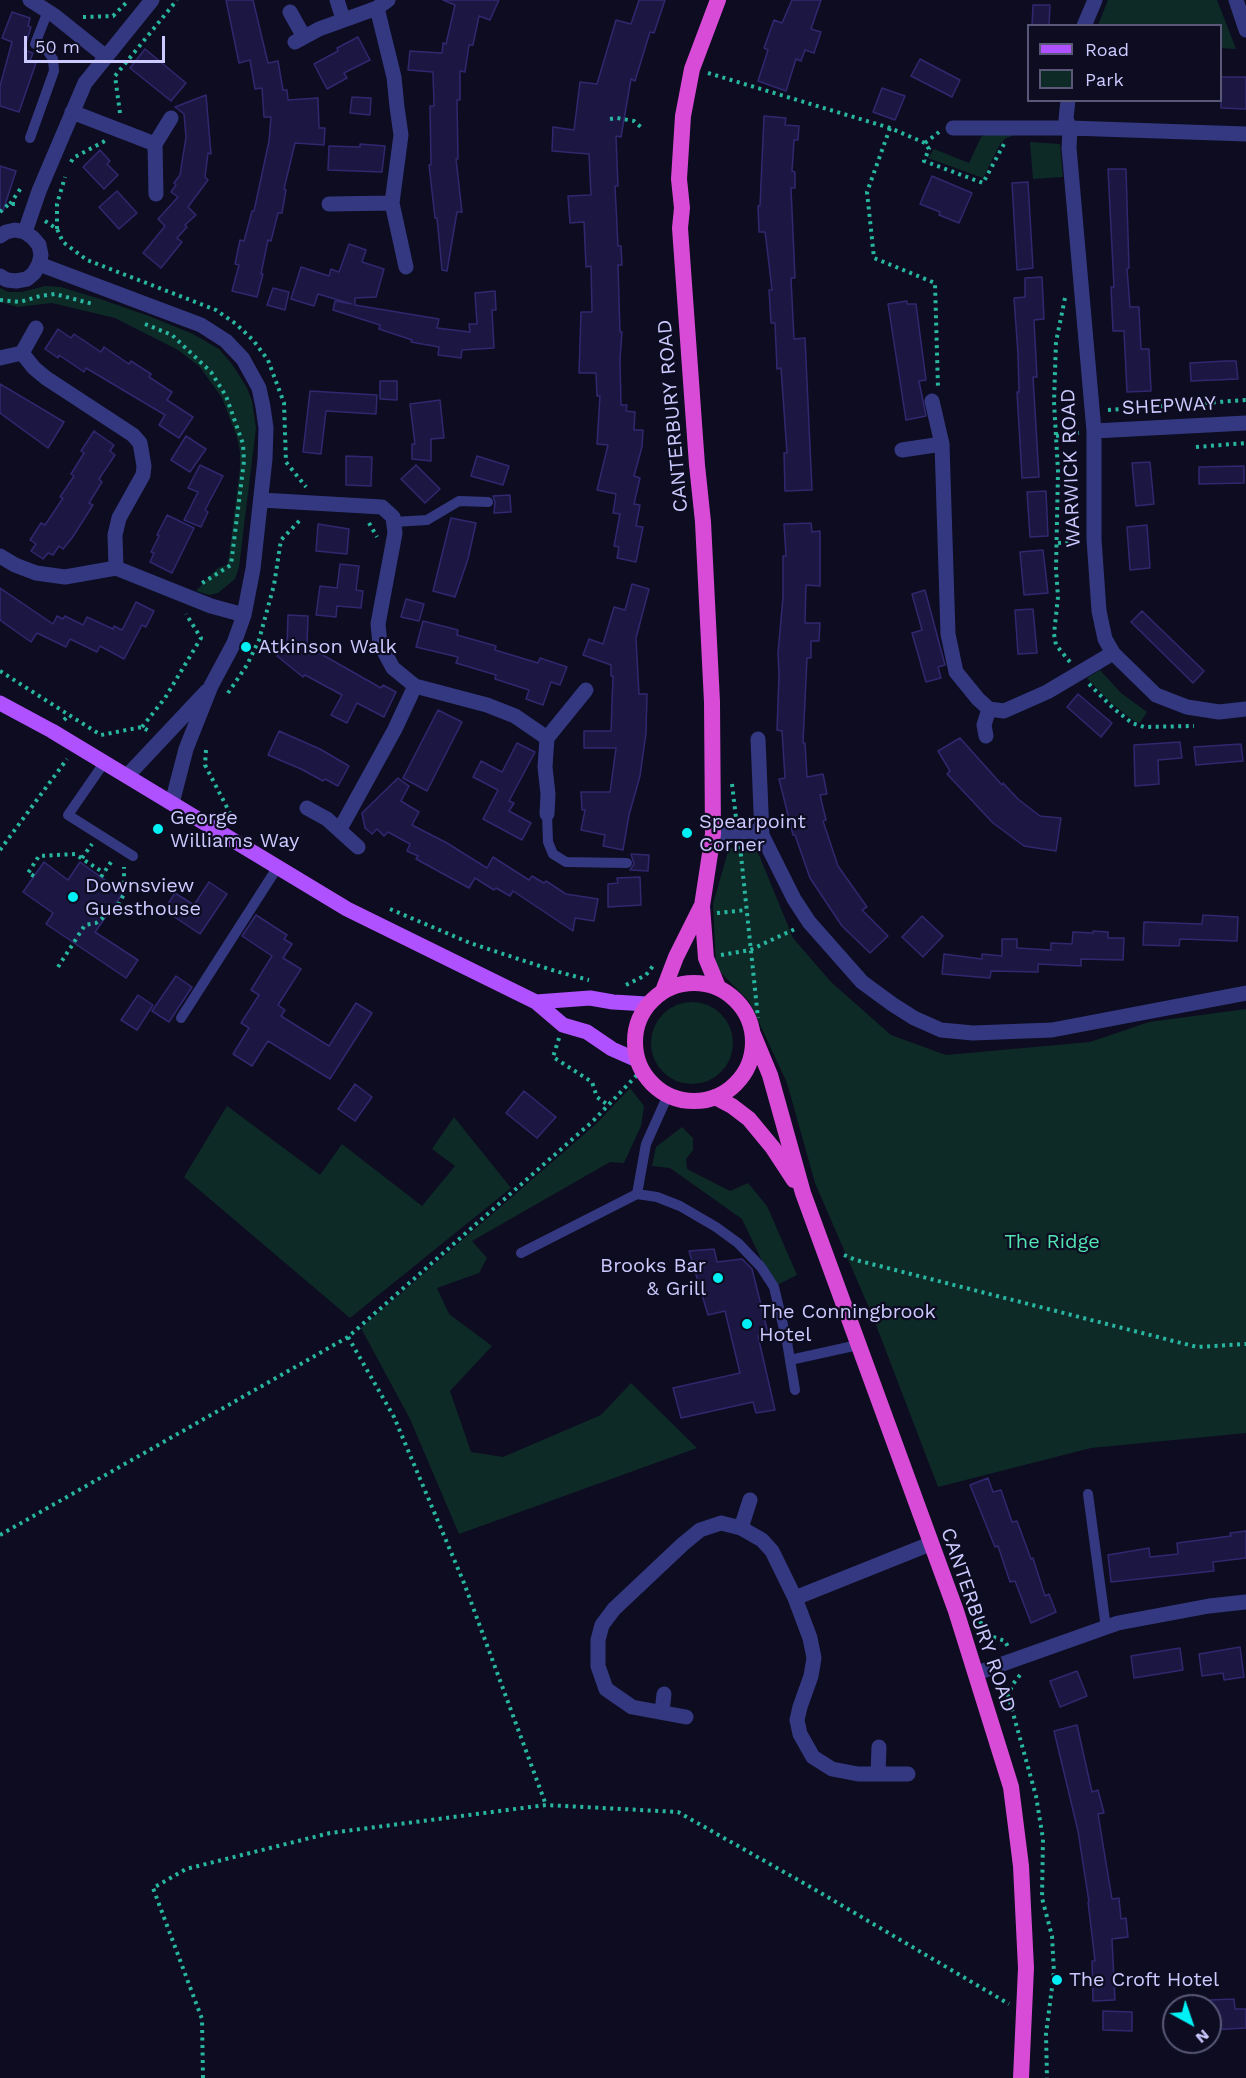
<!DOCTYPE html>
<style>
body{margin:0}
#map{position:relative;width:1246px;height:2078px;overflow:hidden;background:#0d0c20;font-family:"Work Sans",sans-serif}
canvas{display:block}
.legend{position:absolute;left:1027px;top:24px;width:195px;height:78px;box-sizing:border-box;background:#0d0c20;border:2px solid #595879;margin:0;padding:8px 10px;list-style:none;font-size:18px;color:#cccaff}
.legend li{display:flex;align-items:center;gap:12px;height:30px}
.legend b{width:30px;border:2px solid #595879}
.north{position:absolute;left:1162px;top:1994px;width:60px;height:60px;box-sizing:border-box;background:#0d0c20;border:2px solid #595879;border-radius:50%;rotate:140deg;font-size:16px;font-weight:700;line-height:24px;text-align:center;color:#cccaff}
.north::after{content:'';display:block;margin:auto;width:21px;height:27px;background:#00f1f5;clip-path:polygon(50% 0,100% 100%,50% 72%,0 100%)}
.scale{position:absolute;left:24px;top:36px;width:141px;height:27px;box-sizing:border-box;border:3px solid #cccaff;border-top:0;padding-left:8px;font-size:18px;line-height:21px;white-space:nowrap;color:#cccaff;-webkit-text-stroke:4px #0d0c20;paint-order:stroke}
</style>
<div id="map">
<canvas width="1246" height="2078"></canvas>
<ul class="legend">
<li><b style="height:8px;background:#b051ff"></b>Road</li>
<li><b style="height:16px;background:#0e2a27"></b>Park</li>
</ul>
<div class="north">N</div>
<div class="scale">50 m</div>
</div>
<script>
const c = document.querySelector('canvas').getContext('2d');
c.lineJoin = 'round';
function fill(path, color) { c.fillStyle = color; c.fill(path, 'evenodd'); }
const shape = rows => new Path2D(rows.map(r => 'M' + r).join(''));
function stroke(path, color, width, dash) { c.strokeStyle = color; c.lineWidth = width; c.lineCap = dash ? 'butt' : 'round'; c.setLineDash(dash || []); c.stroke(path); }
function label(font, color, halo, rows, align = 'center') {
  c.font = font + ' "Work Sans",sans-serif'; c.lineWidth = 4.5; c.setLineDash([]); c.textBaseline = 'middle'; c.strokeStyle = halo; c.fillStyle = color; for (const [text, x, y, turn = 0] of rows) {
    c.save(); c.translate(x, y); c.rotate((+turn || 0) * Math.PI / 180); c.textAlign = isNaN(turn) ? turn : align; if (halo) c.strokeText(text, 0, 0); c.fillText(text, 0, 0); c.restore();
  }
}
fill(shape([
 [1108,0,1217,0,1236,49,1221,48,1220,26,1098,25],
 [989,133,1018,134,1006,138,1000,144,983,178,928,158,934,149,969,163,981,137],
 [1030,142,1060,144,1063,177,1033,179],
 [45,286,61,287,100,299,149,316,193,334,219,349,232,364,247,388,252,401,256,428,239,567,235,579,218,593,209,595,196,591,218,568,227,565,229,556,240,468,240,452,237,437,222,398,200,367,178,350,115,318,52,303,18,307,0,302,0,288,8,292,22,292],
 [1100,670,1121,693,1147,712,1140,723,1134,721,1111,703,1087,678],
 [729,848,757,850,793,938,831,982,891,1035,946,1055,1090,1042,1149,1022,1246,1009,1246,1433,1091,1448,938,1487,873,1317,815,1183,787,1083,749,1001,716,968,713,904],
 '651 1043a41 41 0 1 1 82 0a41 41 0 1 1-82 0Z',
 [630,1088,644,1106,641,1126,624,1163,610,1162,472,1241,487,1258,479,1273,437,1288,449,1314,492,1346,450,1391,471,1452,503,1457,601,1415,631,1383,697,1448,459,1534,410,1419,361,1328,596,1124],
 [227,1106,320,1175,342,1144,422,1206,455,1166,432,1149,454,1117,511,1188,350,1318,184,1177],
 [682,1127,693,1138,693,1150,686,1159,687,1169,730,1191,748,1183,767,1206,797,1275,777,1285,764,1265,742,1219,670,1168,652,1166,656,1147]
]), '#0e2a27');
const building = shape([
 [226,0,253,0,268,63,278,61,283,90,287,90,288,100,318,98,319,128,325,128,324,145,295,143,284,189,286,190,282,213,278,213,271,241,268,240,261,274,263,274,257,297,232,291,239,265,235,264,240,240,244,241,252,211,254,211,269,141,271,117,264,117,262,88,255,89,250,60,239,63,226,0],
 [443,0,499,0,490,20,479,16,473,45,469,45,465,72,460,71,460,100,457,100,458,159,456,159,462,212,457,212,447,271,442,270,437,218,435,218,429,165,431,165,430,106,434,106,433,72,408,70,410,51,442,53,443,43,446,44,455,5,443,0],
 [639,0,665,0,654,33,650,32,635,81,631,79,621,137,616,136,618,186,615,186,618,246,621,246,622,265,618,265,620,332,622,332,620,359,621,405,627,405,626,411,635,412,634,430,643,430,642,447,634,476,640,478,634,504,640,505,636,526,643,527,636,562,617,558,619,547,614,546,620,514,613,513,616,494,597,490,608,445,597,444,600,396,597,396,596,373,579,373,581,312,592,312,591,266,586,267,584,222,570,223,568,196,591,195,589,154,552,151,553,127,574,130,580,82,597,84,616,20,631,24,639,0],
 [792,0,821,0,811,29,821,32,814,53,805,50,801,61,796,59,786,91,758,81,768,50,764,48,774,20,782,23,792,0],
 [1033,5,1050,5,1049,26,1032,26,1033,5],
 [12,12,30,18,28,26,31,27,24,50,33,53,30,61,36,63,19,112,0,106,0,86,12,42,2,38,12,12],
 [358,37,370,60,344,73,347,78,327,89,314,64,338,51,337,48,358,37],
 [145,49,186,83,171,101,130,68,145,49],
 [920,59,960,80,952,97,911,76,920,59],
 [1221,77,1246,77,1246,109,1221,108,1221,77],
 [882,88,905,96,895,120,873,112,882,88],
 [206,95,211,154,208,153,205,177,208,180,188,207,196,215,185,225,187,227,177,238,182,242,161,268,143,253,165,226,158,219,178,197,171,192,176,185,174,183,180,175,186,137,184,114,175,107,206,95],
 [352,97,371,98,370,115,350,113,352,97],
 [764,116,786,118,785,125,799,126,798,140,794,140,793,157,792,171,795,172,795,188,791,188,795,278,791,278,794,339,805,338,812,490,785,491,784,453,787,453,781,368,777,369,775,323,771,323,769,290,772,290,766,239,765,232,759,232,758,206,760,206,764,116],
 [360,144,385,146,382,172,328,170,329,146,360,147,360,144],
 [100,150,110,161,107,164,118,175,104,189,83,167,100,150],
 [0,166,16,171,3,211,0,210,0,166],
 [1108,169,1126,169,1129,268,1127,269,1130,307,1139,307,1141,349,1149,349,1151,391,1127,392,1124,331,1113,331,1111,287,1114,287,1108,169],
 [932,176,972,193,959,223,939,215,940,212,920,204,932,176],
 [1028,182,1033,268,1017,270,1012,183,1028,182],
 [117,191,137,213,119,229,99,207,117,191],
 [349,244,366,250,362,262,384,269,376,297,355,298,355,305,439,319,437,328,470,332,469,324,477,324,475,293,495,291,496,310,492,310,494,348,462,350,461,358,438,355,439,347,411,342,412,340,379,329,380,325,333,310,335,301,352,304,318,294,314,306,291,299,301,267,329,276,331,269,339,272,349,244],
 [1042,277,1044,319,1034,320,1037,377,1033,377,1039,477,1022,478,1017,392,1019,392,1018,354,1014,298,1025,297,1025,278,1042,277],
 [273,288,289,292,285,310,267,305,273,288],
 [907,301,907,304,916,304,926,380,919,381,926,416,906,420,888,304,907,301],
 [58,329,71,338,74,334,101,352,104,347,129,364,131,361,151,374,149,377,172,392,167,400,193,417,179,438,159,425,165,415,86,368,84,372,59,355,58,358,45,349,58,329],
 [1226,361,1236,361,1238,379,1191,381,1190,363,1226,361],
 [380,381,397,381,397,400,380,399,380,381],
 [0,384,64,422,48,448,0,413,0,384],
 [310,391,377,395,376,414,326,411,321,454,303,452,310,391],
 [440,400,444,438,431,439,431,461,412,459,412,444,415,444,410,404,440,400],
 [94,431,114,445,110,451,115,455,99,479,102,482,89,503,93,505,72,538,63,549,59,546,53,555,48,553,43,559,31,551,36,544,30,540,41,523,45,525,63,498,60,497,74,476,71,474,84,453,81,451,94,431],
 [186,436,206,449,190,472,171,460,186,436],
 [346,456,372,457,371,486,346,485,346,456],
 [477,456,509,466,503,485,471,476,477,456],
 [1150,462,1154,504,1136,506,1132,463,1150,462],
 [200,465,223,476,205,510,208,512,201,527,184,520,198,492,188,488,200,465],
 [416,465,440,489,425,503,401,479,416,465],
 [1244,466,1244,483,1199,484,1199,467,1244,466],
 [1046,491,1048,536,1030,537,1027,492,1046,491],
 [510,495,511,512,494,513,495,502,493,496,510,495],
 [167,515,194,528,172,573,150,562,154,553,151,552,159,536,157,535,167,515],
 [451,518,476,523,468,559,455,597,433,591,451,518],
 [811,523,812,532,820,531,820,586,806,585,805,623,820,623,819,641,811,641,811,658,807,658,803,743,805,743,807,777,823,774,827,794,820,795,826,820,823,821,838,866,867,907,862,910,888,936,870,953,842,926,810,878,795,835,793,835,779,779,785,778,782,731,777,730,779,675,778,653,783,597,783,556,786,556,784,524,811,523],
 [318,524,349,529,347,554,316,551,318,524],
 [1147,525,1150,568,1130,570,1127,527,1147,525],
 [1043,550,1048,593,1024,595,1020,552,1043,550],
 [340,564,359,566,356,590,363,591,361,608,337,606,336,617,316,615,320,586,337,588,340,564],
 [632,584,649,589,636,638,639,694,647,694,646,733,640,776,629,815,623,850,603,846,605,835,581,830,585,810,582,810,581,792,610,792,616,748,584,748,584,731,611,731,613,676,611,676,611,665,583,655,589,639,603,644,614,607,625,610,632,584],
 [0,588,53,624,57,616,63,619,65,616,83,625,87,617,113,629,114,626,122,630,136,602,154,611,146,627,142,625,124,659,100,646,97,652,70,639,66,647,37,633,31,642,0,620,0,588],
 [925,590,945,665,938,667,941,678,926,682,912,633,922,630,912,594,925,590],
 [406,599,424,604,419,621,401,617,406,599],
 [1033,609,1037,653,1018,654,1015,610,1033,609],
 [1142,611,1204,671,1193,683,1131,622,1142,611],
 [288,615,308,616,307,646,381,688,383,685,396,692,384,717,357,703,347,723,331,715,342,695,305,675,303,677,277,656,287,645,288,615],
 [423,621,458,630,457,635,496,646,495,650,538,663,540,658,567,667,560,685,551,682,543,705,526,699,529,690,495,679,496,675,456,663,458,657,416,647,423,621],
 [1078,694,1112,723,1101,737,1067,707,1078,694],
 [438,710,462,722,427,791,403,778,438,710],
 [279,731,320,749,349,766,338,786,325,779,323,781,301,769,268,755,279,731],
 [960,738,1002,785,1003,783,1018,799,1040,816,1061,818,1056,851,1024,846,993,823,947,774,950,771,938,751,960,738],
 [1180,742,1182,758,1158,760,1159,784,1135,786,1134,745,1180,742],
 [517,743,535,752,509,801,514,803,509,811,531,823,522,840,483,819,498,790,473,777,481,761,502,772,517,743],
 [1241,744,1243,761,1196,765,1194,747,1241,744],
 [398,778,409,786,401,801,419,812,412,825,447,843,487,868,493,857,529,880,532,876,544,883,546,881,566,894,598,899,594,921,575,918,573,931,513,891,510,896,496,888,494,890,475,878,469,888,416,859,418,856,407,851,410,844,388,832,384,836,377,829,372,834,365,828,362,813,398,778],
 [631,854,649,855,648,871,630,870,634,864,631,854],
 [44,862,68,880,80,862,123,893,95,932,138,960,126,978,46,924,53,913,23,892,44,862],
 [640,877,641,905,608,907,608,884,618,883,617,878,640,877],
 [209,882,227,894,200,934,164,910,175,893,194,905,209,882],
 [256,915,287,935,284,939,292,944,283,958,301,969,278,1005,285,1010,281,1016,329,1046,356,1003,372,1013,330,1079,268,1041,252,1066,233,1054,249,1028,241,1023,259,995,251,990,272,956,242,936,256,915],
 [1203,915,1238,917,1237,941,1180,939,1179,946,1143,945,1144,922,1202,924,1203,915],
 [922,916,943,936,923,957,902,937,922,916],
 [1093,931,1108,932,1108,938,1124,938,1123,960,1081,959,1081,966,1038,964,1038,972,991,971,990,978,942,974,944,954,982,959,982,954,1002,956,1002,939,1017,939,1017,948,1051,950,1051,943,1072,944,1073,932,1093,933,1093,931],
 [176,976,192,987,169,1022,152,1011,176,976],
 [138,995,153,1005,137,1030,121,1020,138,995],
 [355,1084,372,1097,355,1121,338,1109,355,1084],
 [524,1091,556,1117,537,1138,506,1113,524,1091],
 [714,1249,717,1262,742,1259,752,1269,768,1333,758,1336,775,1410,756,1413,753,1402,681,1418,673,1388,740,1373,725,1311,708,1315,689,1251,714,1249],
 [988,1478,993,1492,1001,1490,1012,1522,1017,1521,1031,1559,1033,1558,1045,1596,1049,1594,1056,1612,1031,1623,1015,1581,1010,1582,998,1546,995,1547,970,1485,988,1478],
 [1246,1531,1246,1558,1213,1562,1214,1571,1111,1582,1108,1555,1149,1548,1150,1557,1178,1554,1177,1543,1231,1536,1230,1533,1246,1531],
 [1240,1647,1244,1677,1224,1680,1223,1673,1202,1676,1199,1654,1240,1647],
 [1180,1648,1183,1670,1134,1678,1131,1656,1180,1648],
 [1077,1671,1087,1696,1060,1707,1050,1681,1077,1671],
 [1077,1725,1092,1792,1098,1790,1104,1813,1098,1814,1112,1899,1119,1898,1121,1919,1126,1918,1128,1937,1112,1939,1115,2000,1093,2001,1092,1961,1095,1961,1088,1902,1089,1902,1078,1831,1054,1731,1077,1725],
 [1234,1999,1235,2009,1246,2009,1246,2028,1210,2030,1210,2000,1234,1999],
 [1103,2011,1132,2012,1132,2031,1103,2030,1103,2011]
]);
fill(building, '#1c1742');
stroke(building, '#30286f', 1.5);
stroke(shape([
 [83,17,113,16,127,2],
 [708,73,890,128,925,143,929,149,924,161,983,183,1004,144],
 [120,113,115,76,177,0],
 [610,119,617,118,634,121,643,129],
 [890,128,867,192,874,258,935,283,938,388],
 [925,143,939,132],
 [71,162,73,158,105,141],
 [10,204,21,188],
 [0,212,9,204,19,204],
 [45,221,57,229,63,242,87,260,216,310,236,324,253,340,268,360,284,403,286,462,306,487],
 [57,229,57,204,65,177],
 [1065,298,1056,342,1054,402,1058,471,1056,569,1058,597,1054,634,1056,645,1070,662],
 [0,300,20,302,40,296,55,294,93,304],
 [145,324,172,335,211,372,226,396,243,444,244,461,231,565,199,585],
 [1108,410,1246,400],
 [1056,436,1079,433],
 [1196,447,1246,443],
 [369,523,377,537],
 [1058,543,1078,541],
 [0,671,69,715],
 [1089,684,1113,708,1132,723,1144,727,1194,726],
 [228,693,247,665,259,640,274,585,281,540,302,518],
 [64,720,69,715,101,735,142,727,149,731],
 [142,727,165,698,201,638,186,614],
 [206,750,205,765,233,819,235,821],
 [732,784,736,818],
 [740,846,758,1018],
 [0,850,67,759],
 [82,858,92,844],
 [34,876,28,873,39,856,75,854,104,873],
 [101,877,113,859],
 [390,909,470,943,555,971,589,980],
 [717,913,746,910],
 [721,955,750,950,795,929],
 [58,967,85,925,96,923,117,907,124,894,124,867],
 [626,985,646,975,653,966],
 [559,1038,553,1057,592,1082,597,1097,608,1105],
 [844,1255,856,1260,1197,1347,1246,1344],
 [348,1337,394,1417,464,1583,546,1805],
 [0,1535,348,1337,593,1121,637,1075],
 [975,1607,985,1634,1005,1641,1008,1647],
 [1020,1675,1013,1684,1008,1695,1036,1796,1043,1839,1042,1898,1052,1936,1054,1972,1046,2034,1047,2078],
 [203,2078,202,2019,153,1888,186,1869,330,1833,546,1805,678,1812,814,1889,1009,2004]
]), '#28b6a1', 4, [3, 4.5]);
stroke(shape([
 [30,138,54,71,53,59,46,49,35,44,48,11],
 [394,522,427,520,459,501,488,502],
 [104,763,68,815,133,856],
 [547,814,548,842,553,854,566,862,627,863],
 [181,1018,277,868],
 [637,1194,657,1197,680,1206,716,1227,738,1243,761,1267,774,1287,787,1342,795,1390],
 [521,1253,637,1194,646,1144,668,1095],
 [790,1360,858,1345],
 [1088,1494,1106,1628]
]), '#343881', 10);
stroke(shape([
 [30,0,55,16,105,56],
 [337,0,343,19],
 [388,0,377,8,394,77,397,107,401,135,392,203,406,267],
 [1236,0,1246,30],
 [290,12,304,37],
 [1084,26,1095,0],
 [295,42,319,29,377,8],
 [1068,100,1066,119,1070,128,1069,148,1094,431,1094,539,1099,611,1105,639,1113,653,1156,695,1187,707,1219,712,1246,709],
 [72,112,155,144,156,194],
 [953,128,1070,128,1246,134],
 [155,144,171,118],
 [329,204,392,203],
 [25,232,39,191,85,83,152,0],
 [0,236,6,232,15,230,25,232,33,238,39,245,41,255,39,264,34,273,27,279,16,281,7,280,0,276],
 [39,264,201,325,226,341,243,359,259,388,263,407,266,428,265,459,253,569,244,615,234,643,211,686,186,749,172,803],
 [22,353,34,368,46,378,133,435,140,443,144,466,143,475,119,518,115,535,116,568],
 [0,358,22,353,36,328],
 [932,401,942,444,948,634,956,672,978,699,989,709,1004,711,1047,692,1113,653],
 [1094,431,1246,423],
 [902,450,942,444],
 [261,500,382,507,393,517,395,533,378,624,380,644,393,668,415,686,487,705,515,716,547,738],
 [0,556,15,565,36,573,65,577,116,568,211,606,244,615],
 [986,736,984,725,989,709],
 [758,739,762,835],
 [127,776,207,691],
 [307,808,327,819,358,847],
 [547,814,548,794,545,767,547,738,586,690],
 [340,829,395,729,415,686],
 [713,834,751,831,762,835,794,899,809,922,862,982,892,1004,914,1018,941,1030,973,1033,1052,1030,1246,993],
 [741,1528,750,1500],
 [795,1598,930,1544],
 [977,1673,1118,1623,1209,1606,1246,1602],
 [662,1712,664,1694],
 [686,1717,632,1707,606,1689,598,1666,598,1640,602,1625,614,1609,683,1544,700,1530,721,1523,741,1528,762,1540,772,1551,795,1598,810,1638,814,1658,811,1676,800,1707,797,1720,800,1734,813,1757,832,1769,858,1774,908,1774],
 [878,1774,879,1747]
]), '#343881', 15);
stroke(shape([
 [0,703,52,731,347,909,536,1002,563,1025,587,1032,612,1049,637,1060],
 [536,1002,590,998,613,1002,647,1004]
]), '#b051ff', 15);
stroke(shape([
 [718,0,692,69,683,116,679,179,682,208,680,228,697,465,703,522,712,702,713,834,702,906,706,958,718,987],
 '635 1042a59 59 0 1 1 118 0a59 59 0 1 1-118 0Z',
 [663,991,676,957,701,907],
 [753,1034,770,1075,803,1193,956,1611,1011,1787,1021,1866,1026,1968,1021,2078],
 [715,1097,732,1106,749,1119,773,1148,794,1180]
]), '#d84bd6', 16);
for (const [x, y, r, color] of [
 [246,647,6,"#00f1f5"],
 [158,829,6,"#00f1f5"],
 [687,833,6,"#00f1f5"],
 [73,897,6,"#00f1f5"],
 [718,1278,6,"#00f1f5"],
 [747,1324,6,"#00f1f5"],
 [1057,1980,6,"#00f1f5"]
]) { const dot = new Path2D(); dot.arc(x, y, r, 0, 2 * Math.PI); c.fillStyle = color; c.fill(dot); stroke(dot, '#0d0c20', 2); }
label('20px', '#cccaff', '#0d0c20', [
 ["SHEPWAY",1169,406,-3],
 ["CANTERBURY ROAD",673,416,-95],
 ["WARWICK ROAD",1071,468,-92],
 ["CANTERBURY ROAD",978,1620,71]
]);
label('20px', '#cccaff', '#0d0c20', [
 ["Atkinson Walk",258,647],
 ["George",170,818],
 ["Williams Way",170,841],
 ["Spearpoint",699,822],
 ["Corner",699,845],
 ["Downsview",85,886],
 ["Guesthouse",85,909],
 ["Brooks Bar",706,1266,"right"],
 ["& Grill",706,1289,"right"],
 ["The Conningbrook",759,1312],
 ["Hotel",759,1335],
 ["The Croft Hotel",1069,1980]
], 'left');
label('20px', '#52e4b3', '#0d0c20', [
 ["The Ridge",1052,1242]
]);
</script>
